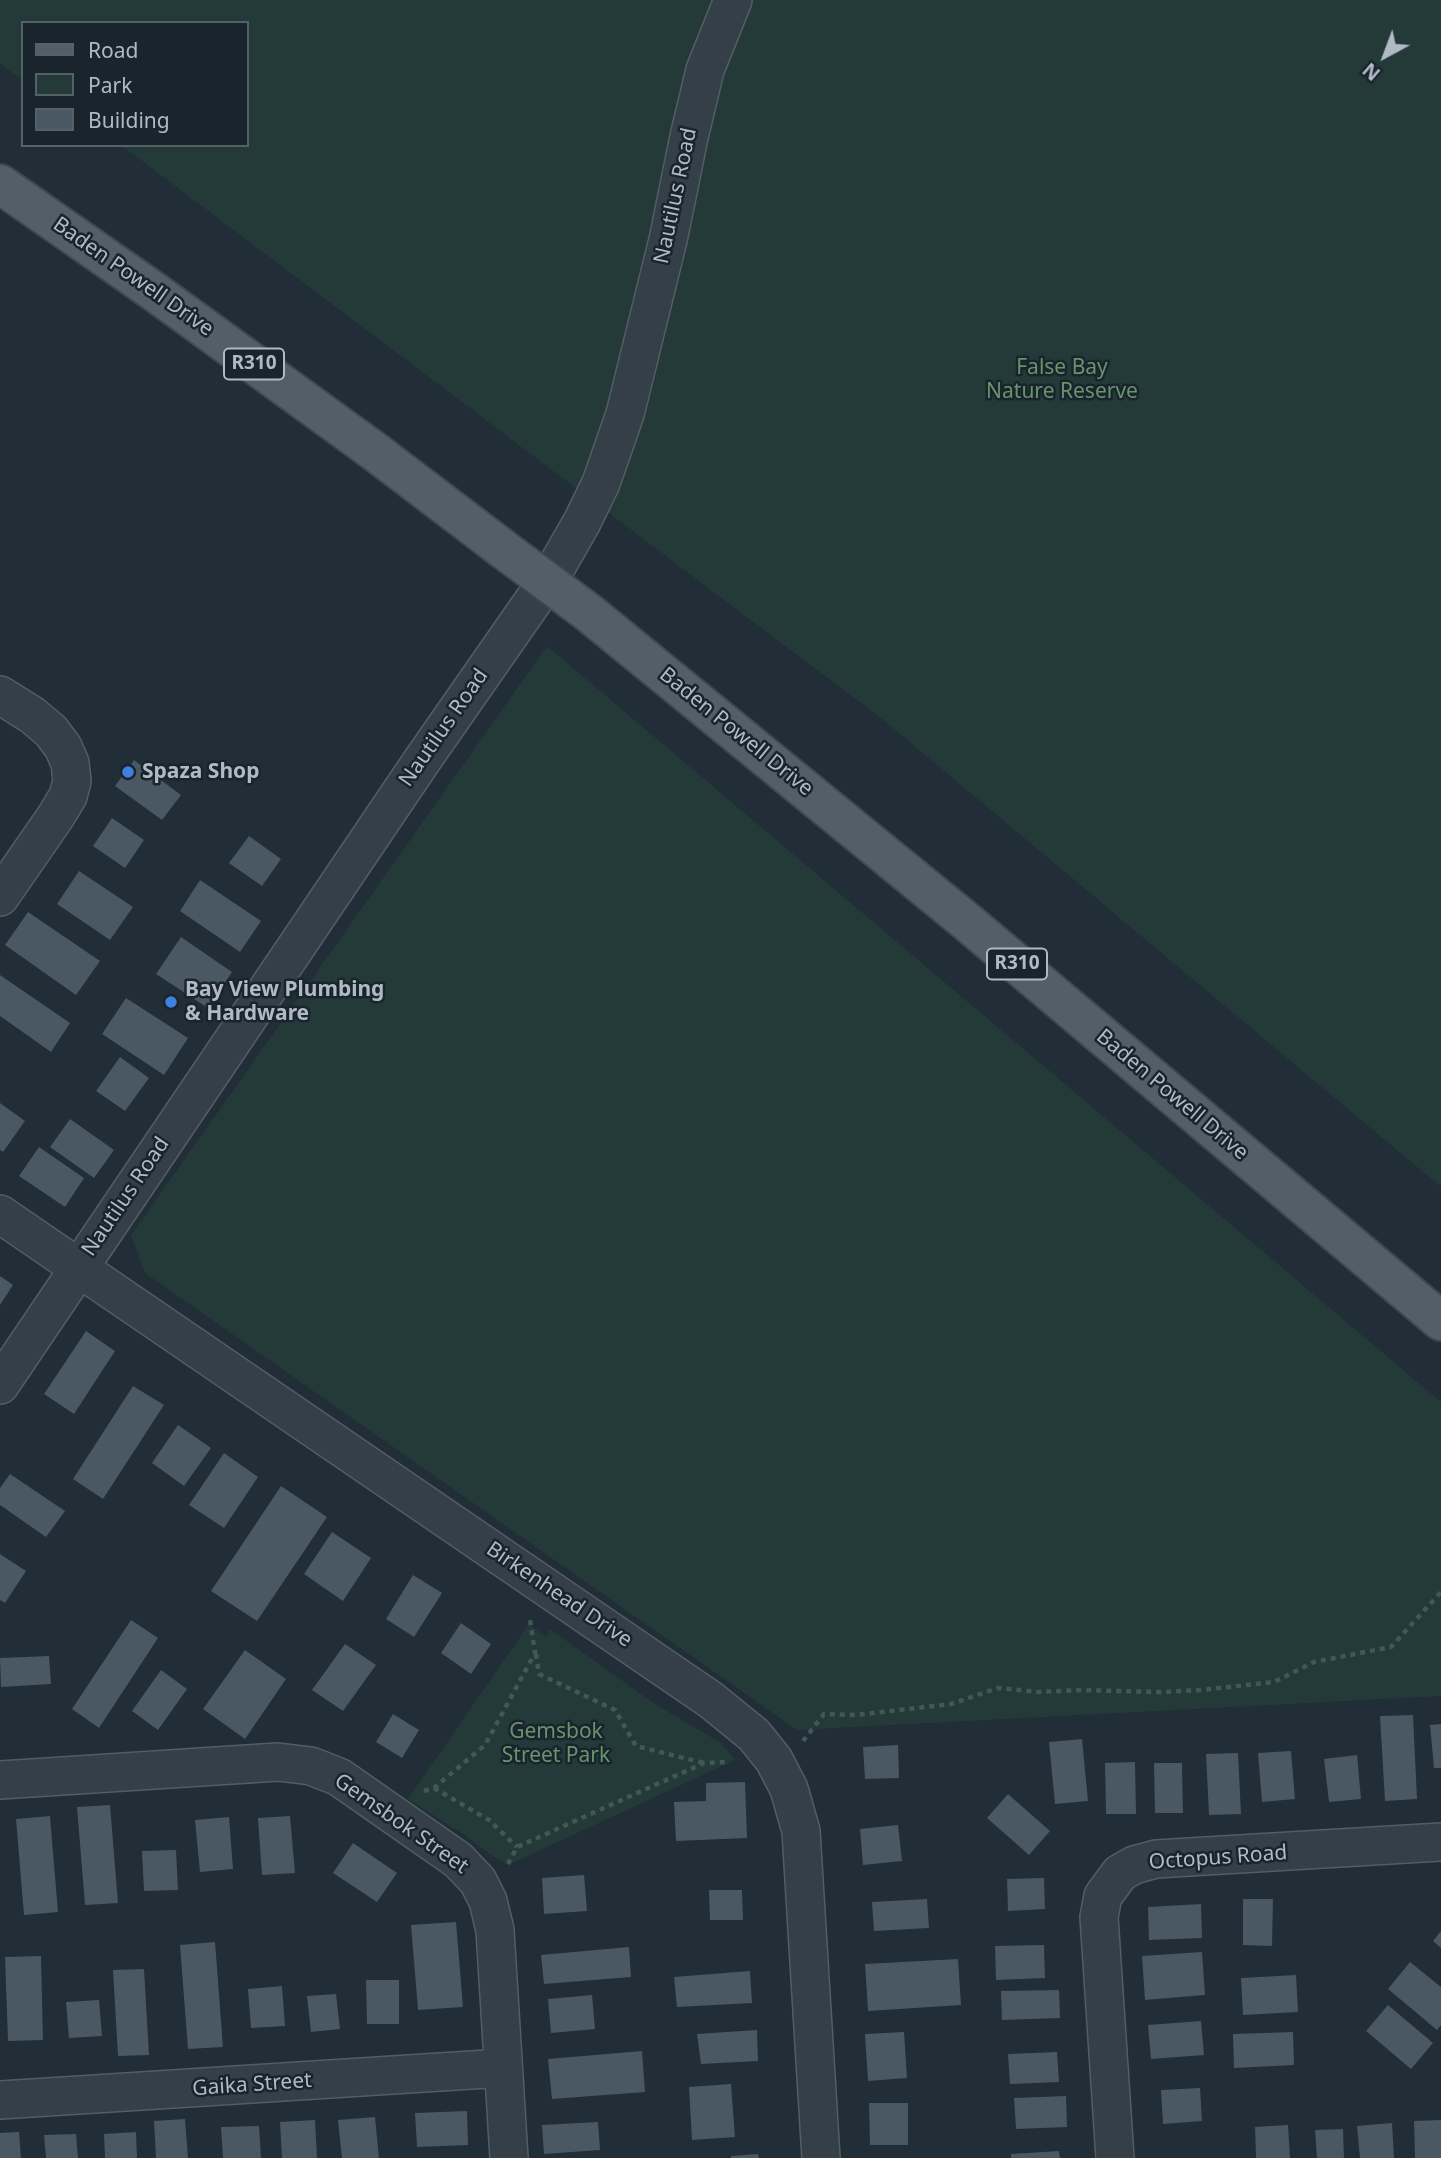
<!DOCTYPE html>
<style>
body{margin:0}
#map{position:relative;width:1441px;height:2158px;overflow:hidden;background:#212d37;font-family:"Noto Sans",sans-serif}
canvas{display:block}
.legend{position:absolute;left:21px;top:21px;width:228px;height:126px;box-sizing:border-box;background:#1a242c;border:2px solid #566069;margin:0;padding:9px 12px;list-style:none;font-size:21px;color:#afbac4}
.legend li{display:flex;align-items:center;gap:14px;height:35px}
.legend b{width:35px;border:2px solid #566069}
.north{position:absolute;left:1350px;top:21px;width:70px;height:70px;-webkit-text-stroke:5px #1a242c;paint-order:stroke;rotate:221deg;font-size:19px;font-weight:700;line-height:28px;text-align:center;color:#afbac4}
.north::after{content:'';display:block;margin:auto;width:24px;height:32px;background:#afbac4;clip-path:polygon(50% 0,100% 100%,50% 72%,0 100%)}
</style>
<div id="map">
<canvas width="1441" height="2158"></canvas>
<ul class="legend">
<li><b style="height:9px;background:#535e68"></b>Road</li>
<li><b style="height:19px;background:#243a39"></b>Park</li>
<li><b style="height:19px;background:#495863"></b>Building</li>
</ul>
<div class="north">N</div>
</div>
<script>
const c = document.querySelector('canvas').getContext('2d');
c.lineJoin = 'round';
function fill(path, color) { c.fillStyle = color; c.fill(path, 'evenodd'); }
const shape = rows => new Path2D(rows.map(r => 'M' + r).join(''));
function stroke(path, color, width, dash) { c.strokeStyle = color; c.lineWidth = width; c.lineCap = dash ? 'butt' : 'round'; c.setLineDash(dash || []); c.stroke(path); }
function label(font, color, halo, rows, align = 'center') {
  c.font = font + ' "Noto Sans",sans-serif'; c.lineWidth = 5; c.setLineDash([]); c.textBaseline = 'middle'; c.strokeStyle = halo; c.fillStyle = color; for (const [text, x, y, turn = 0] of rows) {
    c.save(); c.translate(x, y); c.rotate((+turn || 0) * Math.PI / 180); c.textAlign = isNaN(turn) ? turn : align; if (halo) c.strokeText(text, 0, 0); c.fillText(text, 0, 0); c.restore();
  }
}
fill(shape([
 [0,0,1441,0,1441,1187,882,719,121,145,247,145,247,23,23,23,23,80,0,64],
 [547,646,1441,1402,1441,1696,797,1730,145,1273,131,1235],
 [529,1624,546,1637,550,1629,655,1704,721,1743,735,1760,508,1865,491,1855,466,1836,408,1799]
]), '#243a39');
fill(shape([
 [134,760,181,795,162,820,115,786],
 [112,818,144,840,125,868,93,846],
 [249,836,281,859,262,886,229,863],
 [79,871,133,907,110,940,57,904],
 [200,880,261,921,240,952,180,911],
 [28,912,100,961,76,995,5,945],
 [181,937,232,972,208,1008,156,974],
 [0,975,70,1023,51,1052,0,1016],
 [126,998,188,1038,164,1075,102,1034],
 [120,1057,149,1078,125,1111,96,1091],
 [0,1103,25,1121,3,1152,0,1150],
 [70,1119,114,1150,94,1178,50,1147],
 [39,1147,84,1178,65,1207,19,1176],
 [0,1276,13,1285,0,1305],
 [86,1331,115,1351,74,1414,44,1394],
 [133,1386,164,1405,103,1499,73,1479],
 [178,1425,211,1448,184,1486,152,1463],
 [224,1453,258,1477,224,1528,189,1505],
 [10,1474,65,1511,46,1537,0,1505,0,1488],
 [281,1486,327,1517,257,1621,211,1591],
 [332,1532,371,1558,343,1601,304,1574],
 [0,1554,26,1571,5,1603,0,1600],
 [413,1575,442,1593,414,1637,386,1619],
 [131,1620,158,1638,99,1728,72,1709],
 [461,1623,491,1644,471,1674,441,1653],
 [345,1644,376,1665,343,1711,312,1690],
 [245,1650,286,1679,245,1739,203,1709],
 [49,1656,51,1684,1,1687,0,1658],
 [161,1670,187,1689,158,1730,132,1711],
 [393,1714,419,1730,402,1758,376,1742],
 [1413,1715,1417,1799,1385,1801,1380,1716],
 [1441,1724,1441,1768,1434,1768,1430,1725],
 [1082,1739,1088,1801,1055,1804,1049,1742],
 [898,1745,899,1778,865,1779,863,1747],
 [1291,1751,1295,1799,1262,1802,1258,1753],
 [1238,1753,1241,1814,1209,1815,1206,1754],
 [1357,1755,1361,1799,1329,1802,1324,1759],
 [1135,1762,1136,1814,1106,1814,1105,1763],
 [1154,1763,1182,1763,1183,1813,1155,1813],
 [745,1782,747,1838,676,1841,674,1802,706,1801,706,1783],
 [1008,1794,1050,1831,1029,1855,987,1818],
 [110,1805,118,1903,85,1905,77,1807],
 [50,1816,58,1912,24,1915,16,1819],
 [290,1816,295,1873,262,1875,258,1818],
 [229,1817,233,1869,200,1872,195,1820],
 [898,1825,902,1861,863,1865,860,1829],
 [353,1843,397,1873,377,1902,333,1873],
 [176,1850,178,1890,144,1891,142,1851],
 [584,1875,587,1911,544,1914,542,1878],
 [1044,1878,1045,1909,1008,1911,1007,1879],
 [709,1890,742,1890,743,1920,710,1920],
 [927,1899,929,1928,874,1931,872,1902],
 [1243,1899,1273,1899,1272,1946,1243,1945],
 [1201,1904,1202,1938,1149,1940,1148,1907],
 [456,1922,463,2007,418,2010,411,1925],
 [1441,1931,1441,1948,1433,1941],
 [215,1942,223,2047,188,2049,180,1945],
 [1044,1945,1045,1978,996,1980,995,1946],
 [629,1947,631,1977,544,1984,541,1955],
 [1202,1952,1205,1995,1145,2000,1142,1956],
 [41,1956,43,2040,8,2041,5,1957],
 [958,1959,961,2005,868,2011,865,1964],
 [1410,1962,1441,1987,1441,2025,1437,2030,1388,1989],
 [144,1969,149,2055,118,2056,113,1970],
 [750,1971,752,2003,677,2007,674,1977],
 [1296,1975,1298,2012,1243,2015,1241,1978],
 [366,1980,399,1980,399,2024,367,2024],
 [282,1986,285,2026,251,2028,248,1989],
 [1059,1990,1060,2018,1002,2020,1001,1991],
 [336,1994,340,2029,311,2032,307,1996],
 [592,1995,595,2029,551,2033,548,1999],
 [99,2000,102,2036,69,2038,66,2002],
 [1388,2005,1433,2043,1411,2069,1366,2031],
 [1201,2021,1204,2055,1151,2059,1148,2025],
 [757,2030,758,2061,701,2064,697,2034],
 [904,2032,907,2078,868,2081,865,2034],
 [1293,2032,1294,2065,1234,2068,1233,2034],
 [642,2051,645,2092,552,2099,548,2059],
 [1057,2052,1059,2082,1010,2084,1008,2054],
 [731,2084,735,2137,692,2140,689,2087],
 [1200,2088,1202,2121,1163,2124,1161,2090],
 [1066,2096,1067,2127,1016,2129,1014,2098],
 [869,2103,908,2103,908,2145,870,2145],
 [467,2111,468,2145,417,2147,415,2113],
 [375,2117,379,2158,342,2158,338,2120],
 [185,2119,188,2158,156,2158,154,2121],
 [315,2120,317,2158,282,2158,280,2122],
 [1441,2120,1441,2158,1415,2158,1414,2121],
 [598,2122,600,2150,544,2154,542,2125],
 [1392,2123,1394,2158,1360,2158,1357,2126],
 [1288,2125,1290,2158,1256,2158,1255,2127],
 [259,2126,261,2158,223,2158,221,2127],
 [1343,2129,1344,2158,1317,2158,1315,2130],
 [19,2132,21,2158,0,2158,0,2133],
 [136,2132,137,2158,105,2158,104,2134],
 [76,2134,78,2158,46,2158,44,2135],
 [1059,2151,1060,2158,1011,2158,1011,2154],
 [758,2154,759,2158,731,2158,731,2156]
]), '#495863');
const street = shape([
 [0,695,32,715,51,731,63,747,70,763,72,781,68,796,56,816,0,897],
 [0,1214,711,1700,754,1735,774,1760,789,1789,801,1831,821,2158],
 [0,1385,421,762,554,571,582,522,601,483,625,414,668,240,689,137,705,70,733,0],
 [0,1780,278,1762,311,1766,339,1777,458,1860,478,1881,488,1901,495,1930,509,2158],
 [0,2100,503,2068],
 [1115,2158,1099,1917,1103,1896,1120,1873,1134,1865,1156,1859,1441,1842]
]);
const primary = shape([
 [0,184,152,290,374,451,503,549],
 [589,613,966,921,1441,1321]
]);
stroke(street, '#525d66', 40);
stroke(primary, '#3e4851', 42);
stroke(shape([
 [536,1654,539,1674,615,1710,636,1746,704,1763],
 [803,1741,824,1714,856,1715,951,1704,998,1688,1038,1692,1081,1690,1159,1692,1201,1690,1274,1682,1314,1662,1391,1647,1441,1592],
 [434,1788,489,1820,517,1847],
 [424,1791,434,1788,485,1745,535,1653,530,1620],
 [508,1864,517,1847,704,1763,727,1762]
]), '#435757', 4.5, [5, 5]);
stroke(street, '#353f48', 37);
stroke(primary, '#535e68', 38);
const primaryBridge = shape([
 [503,549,589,613]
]);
stroke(primaryBridge, '#3e4851', 42, []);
stroke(primaryBridge, '#535e68', 38);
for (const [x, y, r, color] of [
 [128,772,7,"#3f7fe0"],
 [171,1002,7,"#3f7fe0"]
]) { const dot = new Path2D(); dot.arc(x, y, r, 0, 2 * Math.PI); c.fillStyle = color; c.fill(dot); stroke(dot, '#1a242c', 2.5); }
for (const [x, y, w] of [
 [254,364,60],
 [1017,964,60]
]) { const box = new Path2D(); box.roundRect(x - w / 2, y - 15.5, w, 31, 5); c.fillStyle = '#1a242c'; c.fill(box); stroke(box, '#afbac4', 2); }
label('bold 19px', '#afbac4', null, [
 ["R310",254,364],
 ["R310",1017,964]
]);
label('21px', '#afbac4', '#1a242c', [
 ["Nautilus Road",676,196,-78],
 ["Baden Powell Drive",133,277,35],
 ["Nautilus Road",444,728,-55],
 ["Baden Powell Drive",736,732,39],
 ["Baden Powell Drive",1172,1095,40],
 ["Nautilus Road",126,1197,-56],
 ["Birkenhead Drive",559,1595,34],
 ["Gemsbok Street",401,1824,35],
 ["Octopus Road",1218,1858,-4],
 ["Gaika Street",252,2085,-4]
]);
label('21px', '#67946c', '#1a242c', [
 ["False Bay",1062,368],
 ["Nature Reserve",1062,392],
 ["Gemsbok",556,1732],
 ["Street Park",556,1756]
]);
label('bold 21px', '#afbac4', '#1a242c', [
 ["Spaza Shop",142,772],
 ["Bay View Plumbing",185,990],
 ["& Hardware",185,1014]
], 'left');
</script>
